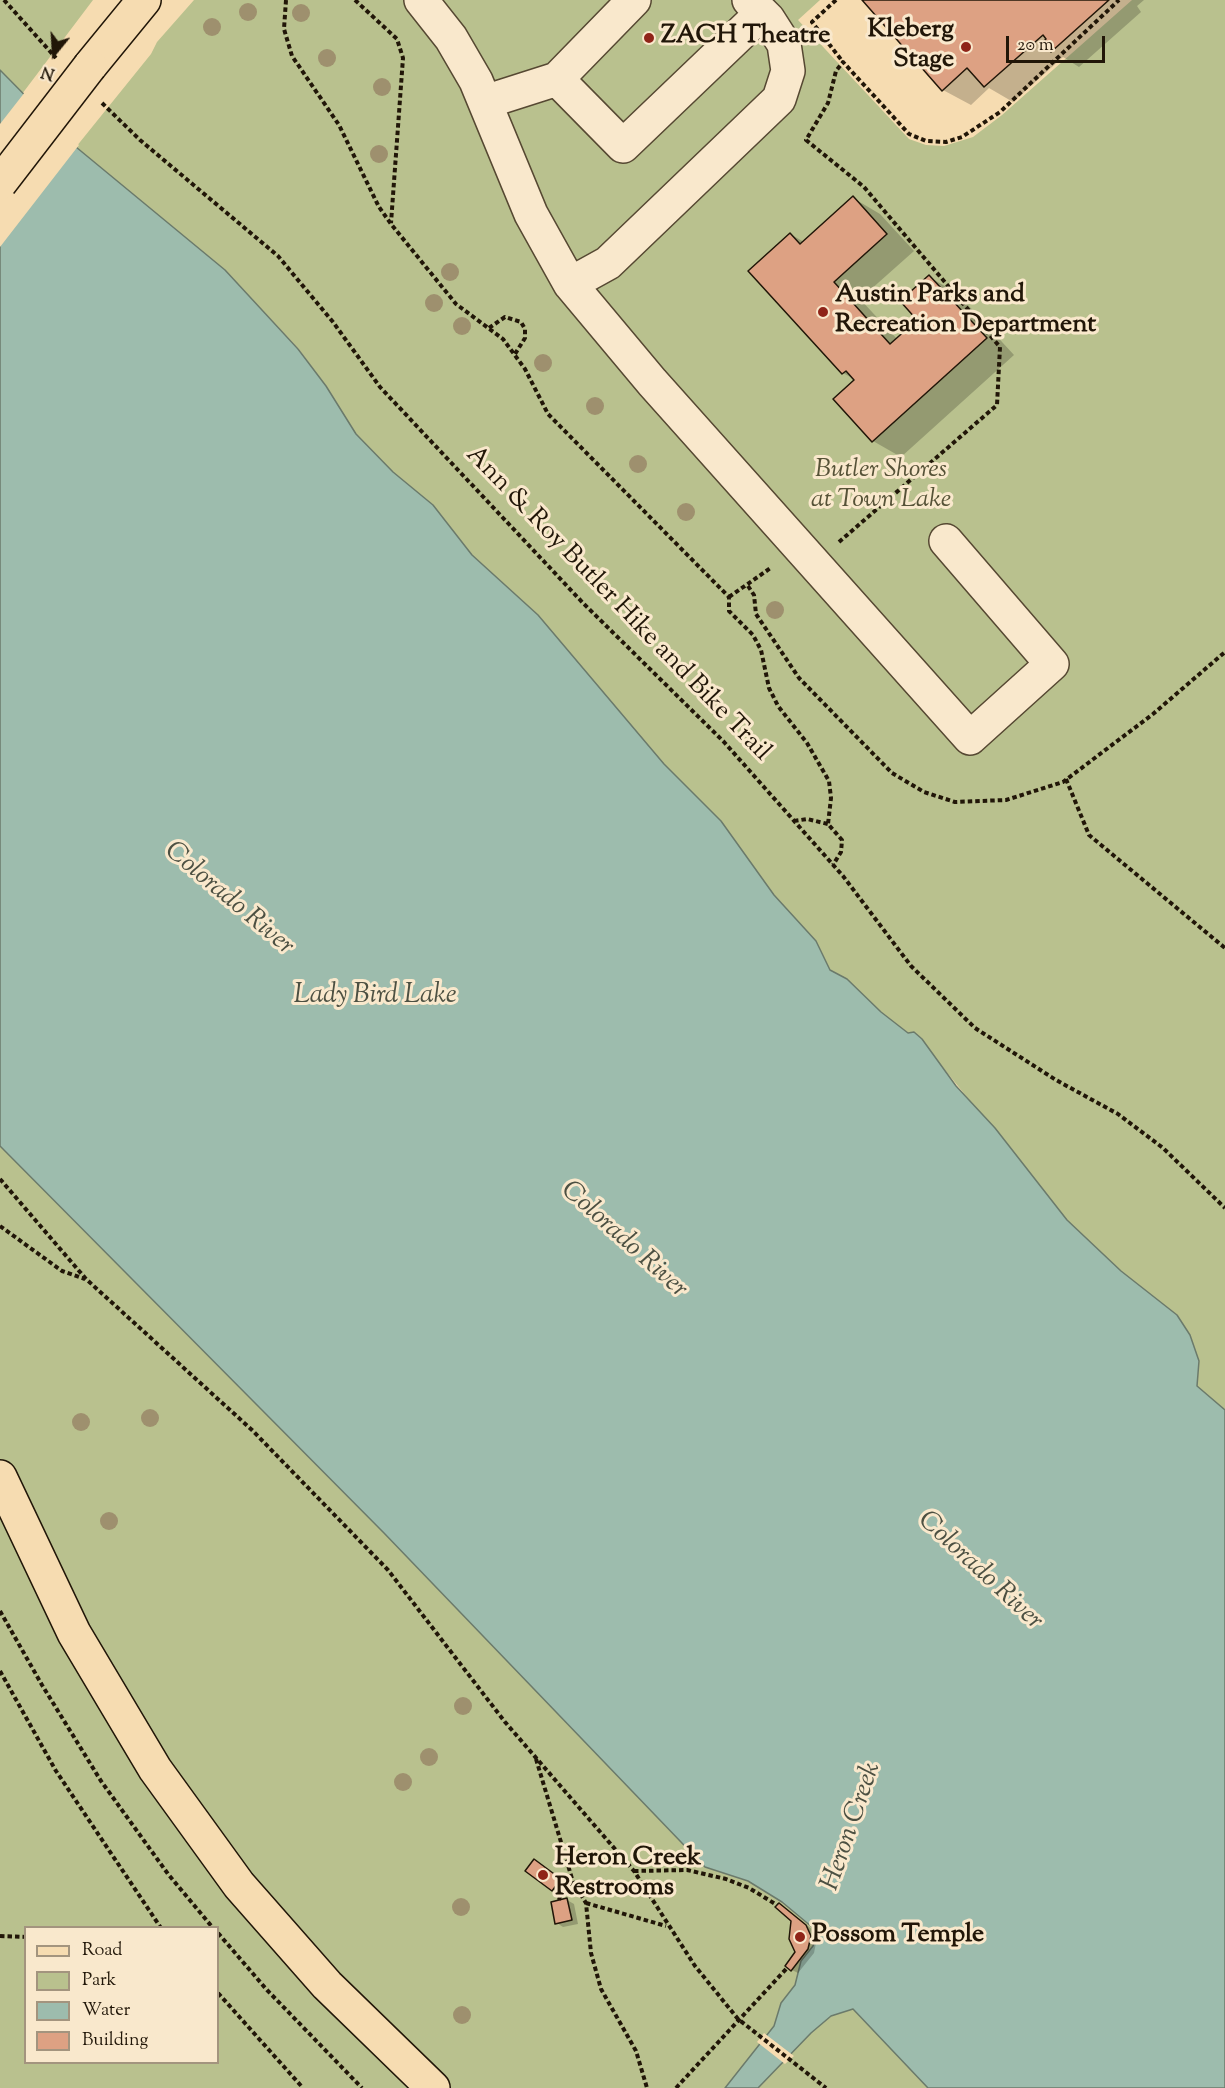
<!DOCTYPE html>
<style>
body{margin:0}
#map{position:relative;width:1225px;height:2088px;overflow:hidden;background:#f6dcb1;font-family:"Sorts Mill Goudy",serif}
canvas{display:block}
.legend{position:absolute;left:24px;top:1926px;width:195px;height:138px;box-sizing:border-box;background:#f9e8cc;border:2px solid #a3947e;margin:0;padding:8px 10px;list-style:none;font-size:18px;color:#211608}
.legend li{display:flex;align-items:center;gap:12px;height:30px}
.legend b{width:30px;border:2px solid #a3947e}
.north{position:absolute;left:24px;top:24px;width:60px;height:60px;-webkit-text-stroke:4px #f9e8cc;paint-order:stroke;rotate:198deg;font-size:16px;font-weight:700;line-height:24px;text-align:center;color:#211608}
.north::after{content:'';display:block;margin:auto;width:21px;height:27px;background:#211608;clip-path:polygon(50% 0,100% 100%,50% 72%,0 100%)}
.scale{position:absolute;left:1006px;top:36px;width:99px;height:27px;box-sizing:border-box;border:3px solid #211608;border-top:0;padding-left:8px;font-size:18px;line-height:21px;white-space:nowrap;color:#211608;-webkit-text-stroke:4px #f9e8cc;paint-order:stroke}
</style>
<div id="map">
<canvas width="1225" height="2088"></canvas>
<ul class="legend">
<li><b style="height:8px;background:#f6dcb1"></b>Road</li>
<li><b style="height:16px;background:#b9c18e"></b>Park</li>
<li><b style="height:16px;background:#9dbcad"></b>Water</li>
<li><b style="height:16px;background:#dda183"></b>Building</li>
</ul>
<div class="north">N</div>
<div class="scale">20 m</div>
</div>
<script>
const c = document.querySelector('canvas').getContext('2d');
c.lineJoin = 'round';
function fill(path, color) { c.fillStyle = color; c.fill(path, 'evenodd'); }
const shape = rows => new Path2D(rows.map(r => 'M' + r).join(''));
function stroke(path, color, width, dash) { c.strokeStyle = color; c.lineWidth = width; c.lineCap = dash ? 'butt' : 'round'; c.setLineDash(dash || []); c.stroke(path); }
function label(font, color, halo, rows, align = 'center') {
  c.font = font + ' "Sorts Mill Goudy",serif'; c.lineWidth = 6; c.setLineDash([]); c.textBaseline = 'middle'; c.strokeStyle = halo; c.fillStyle = color; for (const [text, x, y, turn = 0] of rows) {
    c.save(); c.translate(x, y); c.rotate((+turn || 0) * Math.PI / 180); c.textAlign = isNaN(turn) ? turn : align; if (halo) c.strokeText(text, 0, 0); c.fillText(text, 0, 0); c.restore();
  }
}
fill(shape([
 [0,0,93,0,22,94,0,70],
 [194,0,820,0,798,20,909,139,926,145,944,146,973,137,1002,115,1132,0,1225,0,1225,1410,1197,1386,1199,1361,1177,1315,1121,1271,1067,1220,914,1032,908,1033,881,1012,847,979,830,970,816,941,774,895,721,821,664,764,538,615,472,555,433,505,393,472,356,434,326,386,298,348,225,270,76,147,151,54,157,42],
 [0,1146,384,1533,705,1867,748,1881,782,1902,808,1923,814,1931,815,1939,812,1950,801,1961,853,2009,928,2088,0,2088],
 [26,1928,218,1928,218,2062,26,2062]
]), '#b9c18e');
const water = shape([
 [0,70,76,147,225,270,298,349,326,386,356,434,393,472,433,505,472,555,538,615,664,764,721,821,774,895,816,941,830,970,847,979,881,1012,908,1033,914,1032,922,1039,956,1086,995,1128,1067,1220,1121,1271,1177,1315,1190,1335,1199,1361,1197,1386,1225,1410,1225,2088,928,2088,853,2009,831,2016,811,2033,758,2088,725,2088,774,2026,781,2003,795,1985,801,1961,813,1946,815,1939,812,1927,782,1902,748,1881,705,1867,384,1533,0,1146,0,70]
]);
fill(water, '#9dbcad');
stroke(water, '#6b7a6b', 1.5);
fill(shape([
 [25,92,79,145,0,247,0,124],
 [764,2033,794,2056,785,2064,757,2042]
]), '#f6dcb1');
fill(shape([
 [864,0,1144,0,1137,6,1141,12,1079,67,1063,57,1013,102,989,88,971,105,943,90],
 [853,198,880,214,914,251,860,299,897,339,919,320,929,277,957,293,1014,355,901,457,873,441,835,399,856,380,843,373,790,234,804,242],
 [541,1865,567,1884,559,1893,553,1890],
 [567,1900,574,1904,578,1924,563,1927,557,1923],
 [786,1909,813,1930,817,1938,814,1953,798,1973,792,1970,796,1953,793,1920]
]), '#0003');
const building = shape([
 [862,0,1109,0,1051,52,1043,42,1046,39,1043,35,984,87,967,68,942,91,862,0],
 [853,196,887,234,834,282,890,344,917,320,900,301,929,275,987,338,872,442,833,399,854,380,846,371,842,374,748,271,790,233,800,244,853,196],
 [534,1859,561,1879,552,1891,525,1871,534,1859],
 [567,1898,572,1920,555,1924,551,1902,567,1898],
 [779,1903,806,1925,811,1936,808,1949,791,1971,785,1966,795,1952,789,1939,791,1921,775,1907,779,1903]
]);
fill(building, '#dda183');
stroke(building, '#211608', 1.5);
const minor = shape([
 [421,0,451,38,476,81,531,214,570,284,652,382,970,738,1052,664,946,541],
 [634,0,557,79,623,146,762,13],
 [485,102,557,79],
 [570,284,608,263,779,99,788,71,784,44,768,19,749,0]
]);
const major = shape([
 [90,66,144,0],
 [0,1477,74,1633,155,1769,239,1885,327,1985,433,2088]
]);
stroke(minor, '#564832', 36);
stroke(major, '#211608', 36);
stroke(shape([
 [4,0,56,58],
 [286,0,284,29,292,56,339,125,379,207,391,224,456,304,503,339,525,369,548,414,729,597,729,611,753,635,761,650,769,688,778,706,807,743,829,781,831,798,828,824,842,840,841,852,833,865],
 [355,0,397,39,403,58,391,223],
 [836,0,812,22,843,62],
 [102,103,140,140,278,256,333,322,380,387,583,603,724,742,843,876,911,966,975,1028,1056,1080,1118,1114,1163,1148,1225,1208],
 [489,328,505,317,521,322,525,329,525,338,515,354],
 [839,542,997,405,1000,347,864,187,806,140,828,103,836,71,843,62,909,134,926,141,946,142,962,137,1000,112,1119,0],
 [748,586,754,595,756,614,799,678,892,773,924,792,955,802,1006,800,1063,782,1153,714,1225,652],
 [729,597,772,567],
 [1066,779,1089,835,1225,948],
 [794,821,807,819,828,824],
 [0,1179,86,1279,252,1430,388,1570,505,1722,634,1871,695,1966,738,2019,826,2088],
 [0,1226,62,1271,85,1279],
 [0,1611,42,1685,101,1781,168,1874,213,1928],
 [0,1671,56,1771,161,1928],
 [536,1759,573,1882,586,1903,591,1953,601,1989,636,2051,647,2088],
 [634,1871,687,1870,726,1879,749,1888,777,1905],
 [556,1885,562,1889,573,1882],
 [559,1900,562,1889],
 [586,1903,666,1926],
 [218,1933,267,1990,362,2088],
 [0,1936,26,1937],
 [218,1993,303,2088],
 [676,2088,787,1968]
]), '#211608', 4, [4.5, 3]);
stroke(minor, '#f9e8cc', 33);
stroke(major, '#f6dcb1', 33);
const majorBridge = shape([
 [0,183,90,66]
]);
stroke(majorBridge, '#211608', 36, []);
stroke(majorBridge, '#f6dcb1', 33);
c.fillStyle = '#9e906e';
for (const [x, y] of [
 [248,12],
 [301,13],
 [212,27],
 [327,58],
 [382,87],
 [379,154],
 [450,272],
 [434,303],
 [462,326],
 [543,363],
 [595,406],
 [638,464],
 [686,512],
 [775,610],
 [150,1418],
 [81,1422],
 [109,1521],
 [463,1706],
 [429,1757],
 [403,1782],
 [461,1907],
 [462,2015]
]) { c.beginPath(); c.arc(x, y, 9, 0, 2 * Math.PI); c.fill(); }
for (const [x, y, r, color] of [
 [649,38,6,"#8f2418"],
 [966,47,6,"#8f2418"],
 [823,312,6,"#8f2418"],
 [543,1875,6,"#8f2418"],
 [800,1937,6,"#8f2418"]
]) { const dot = new Path2D(); dot.arc(x, y, r, 0, 2 * Math.PI); c.fillStyle = color; c.fill(dot); stroke(dot, '#f9e8cc', 2); }
label('bold 26px', '#211608', '#f9e8cc', [
 ["Kleberg",954,32,"right"],
 ["Stage",954,62,"right"],
 ["ZACH Theatre",661,38],
 ["Austin Parks and",835,297],
 ["Recreation Department",835,327],
 ["Heron Creek",555,1860],
 ["Restrooms",555,1890],
 ["Possom Temple",812,1937]
], 'left');
label('italic 26px', '#565237', '#f9e8cc', [
 ["Butler Shores",881,472],
 ["at Town Lake",881,502]
]);
label('26px', '#211608', '#f9e8cc', [
 ["Ann & Roy Butler Hike and Bike Trail",617,605,46]
]);
label('italic 27px', '#4c5042', '#f9e8cc', [
 ["Colorado River",228,900,40],
 ["Lady Bird Lake",375,997],
 ["Colorado River",623,1241,42],
 ["Colorado River",979,1572,43],
 ["Heron Creek",853,1827,-71]
]);
</script>
